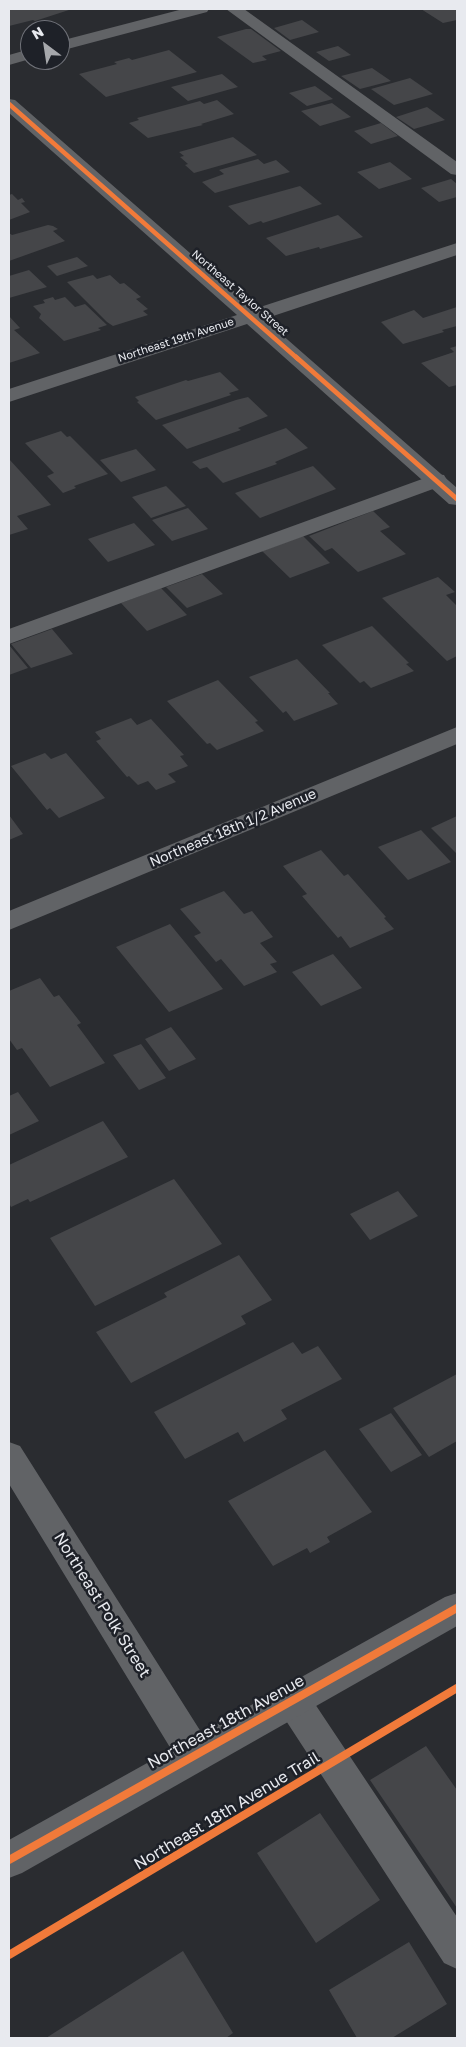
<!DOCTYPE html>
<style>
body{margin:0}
#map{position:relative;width:466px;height:2047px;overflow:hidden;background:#2a2c30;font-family:"Golos Text",sans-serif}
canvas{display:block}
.frame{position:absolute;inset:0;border:10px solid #e8eaef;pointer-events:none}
.north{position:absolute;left:20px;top:20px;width:50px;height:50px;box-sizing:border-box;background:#1e2128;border:1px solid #6f7178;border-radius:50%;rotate:329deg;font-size:14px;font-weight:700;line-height:20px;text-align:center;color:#e8eaef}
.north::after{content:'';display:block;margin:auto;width:18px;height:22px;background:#a6a8ac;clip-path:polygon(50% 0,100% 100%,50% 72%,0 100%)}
</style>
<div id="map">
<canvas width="466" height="2047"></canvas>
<div class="frame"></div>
<div class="north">N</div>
</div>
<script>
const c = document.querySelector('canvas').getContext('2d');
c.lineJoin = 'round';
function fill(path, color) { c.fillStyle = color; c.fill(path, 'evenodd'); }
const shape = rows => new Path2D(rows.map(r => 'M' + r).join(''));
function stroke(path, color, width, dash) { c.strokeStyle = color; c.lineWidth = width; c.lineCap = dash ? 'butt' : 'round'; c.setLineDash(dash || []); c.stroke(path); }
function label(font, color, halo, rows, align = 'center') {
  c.font = font + ' "Golos Text",sans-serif'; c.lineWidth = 5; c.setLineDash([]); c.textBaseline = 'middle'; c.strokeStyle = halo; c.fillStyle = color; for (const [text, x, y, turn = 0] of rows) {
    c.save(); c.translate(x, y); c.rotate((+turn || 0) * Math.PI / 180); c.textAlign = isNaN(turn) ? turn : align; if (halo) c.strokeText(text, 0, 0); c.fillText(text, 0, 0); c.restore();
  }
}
fill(shape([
 [9,9,72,9,35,21,33,20,9,26],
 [421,9,457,9,457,20,443,23],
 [302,20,319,32,290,40,274,28],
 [246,29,251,29,281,51,262,56,267,60,253,63,217,37],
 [338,46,351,55,329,61,316,52],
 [169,50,197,72,106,97,79,74,117,64,114,62,129,58,132,60],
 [372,68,391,81,360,89,341,76],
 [222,74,238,87,188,101,171,87],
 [410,78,433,94,394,105,371,89],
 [315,86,333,99,307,106,289,93],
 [217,100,234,114,201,124,203,125,148,138,129,123,139,120,137,118,200,101,204,104],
 [332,103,351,117,320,126,301,111],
 [427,107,445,120,414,129,396,117],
 [381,123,398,136,371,144,354,131],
 [233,137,257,155,194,173,185,165,188,164,180,157,184,156,179,152],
 [258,159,264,164,276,160,290,172,215,193,202,182,224,174,219,170],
 [390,162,412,179,379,189,357,172],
 [451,179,457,184,457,197,439,202,421,188],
 [300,186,322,204,263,223,261,221,249,225,228,206],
 [12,194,18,200,22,198,25,202,21,203,30,212,9,220,9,195],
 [338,215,363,237,320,249,319,247,286,256,266,238],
 [48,225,53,226,58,229,53,231,65,241,9,261,9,233,12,235],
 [77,257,88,266,57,276,47,266],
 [29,270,47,287,9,298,9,276],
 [93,275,97,279,110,275,120,284,124,283,141,297,136,299,148,309,143,311,148,315,113,326,107,322,67,282],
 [53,297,55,300,65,297,75,307,85,304,107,325,98,328,101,330,64,341,39,318,41,314,33,306,45,303,43,300],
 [457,307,457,326,442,330,444,332,403,344,381,322,414,310,423,318],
 [9,316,20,328,14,330,40,353,9,363],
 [457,346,457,385,449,387,421,363,454,352,450,348],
 [220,372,239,390,229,393,231,395,156,420,137,402,139,401,135,397,186,380,188,381],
 [248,397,268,416,238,428,241,430,187,449,162,425,236,400],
 [286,428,308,448,275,462,277,464,223,483,207,467,200,469,192,462],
 [61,431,67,437,70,436,108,474,74,486,76,488,63,493,47,476,54,473,25,443],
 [136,449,156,470,121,482,100,460],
 [9,459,51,505,17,516,28,529,9,535],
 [313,466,336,489,260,518,235,493],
 [166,486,186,506,151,518,132,497],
 [188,508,208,529,172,541,152,520],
 [373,511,390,527,380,531,406,554,358,572,332,548,325,551,309,536],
 [134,523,155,545,108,562,88,539],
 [303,536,330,563,290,578,262,551],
 [202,574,223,594,187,608,166,587],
 [438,577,455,592,446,595,457,606,457,656,447,661,382,598],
 [161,588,187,615,147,631,121,603],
 [372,626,409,663,406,664,414,671,371,688,364,681,360,683,322,645],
 [52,629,73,654,31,668,11,644],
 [9,645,28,668,9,675],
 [297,659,330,693,328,693,338,704,294,721,286,711,283,713,249,677],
 [218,680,258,721,255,722,264,731,217,750,210,743,207,744,167,701],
 [131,718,137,725,151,719,184,755,180,756,188,766,168,774,176,782,156,790,148,781,138,785,129,776,127,777,96,741,101,739,95,732],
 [45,753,51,759,66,753,105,798,59,818,50,808,47,810,11,766],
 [9,815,23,834,9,840],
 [457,816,457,854,431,828],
 [421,830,451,862,408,880,378,847],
 [321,850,344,876,348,874,386,917,384,918,394,929,350,948,341,936,338,938,302,896,307,894,283,866],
 [224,891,244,914,252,911,273,937,260,943,277,962,270,964,277,972,244,986,221,959,216,962,194,936,201,933,180,909],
 [170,924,223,989,169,1012,116,947],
 [333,954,362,988,321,1006,292,972],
 [40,978,54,997,59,995,81,1023,77,1025,105,1063,50,1087,22,1048,17,1050,9,1039,9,991],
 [171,1027,196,1059,169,1071,145,1039],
 [141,1044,166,1078,139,1090,113,1055],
 [18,1092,39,1121,9,1135,9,1096],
 [103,1121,128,1157,30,1202,28,1199,11,1207,9,1203,9,1165],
 [174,1179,222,1244,95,1306,50,1238],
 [398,1191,418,1216,370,1240,350,1214],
 [239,1255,272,1300,241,1316,246,1324,131,1383,96,1332,167,1297,164,1293],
 [293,1342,302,1354,318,1346,342,1379,281,1410,287,1419,244,1442,238,1432,185,1459,154,1412],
 [457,1374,457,1441,429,1457,393,1408],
 [391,1413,422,1455,391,1472,359,1429],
 [325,1450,372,1512,327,1537,330,1542,310,1553,307,1548,273,1566,228,1501],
 [426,1746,457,1790,457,1908,370,1780],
 [320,1813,380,1900,316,1943,257,1853],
 [409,1942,447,2004,392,2038,357,2038,329,1990],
 [183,1951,233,2033,226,2038,46,2038]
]), '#454649');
fill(shape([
 [226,9,244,9,457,162,457,175,451,174,226,9],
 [436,474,444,475,447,480,444,485,9,644,9,629,436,474],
 [293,1684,305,1689,457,1917,457,1969,444,1963,281,1713,276,1701,281,1689,293,1684]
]), '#616366');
fill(shape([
 [183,9,209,9,207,12,60,51,60,41,183,9],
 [30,49,30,59,9,65,9,55,30,49],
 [9,99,15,100,254,309,457,243,457,255,264,319,457,488,457,505,449,504,247,324,9,402,9,389,237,315,9,113,9,99],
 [457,727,457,744,9,930,9,911,457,727],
 [9,1442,20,1446,208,1743,213,1755,208,1767,195,1772,182,1767,9,1484,9,1442]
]), '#616366');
fill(shape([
 [457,1593,457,1626,22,1873,9,1878,9,1840,445,1597,457,1593]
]), '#616366');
stroke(shape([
 [9,104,298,359]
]), '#f17a3a', 4.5);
stroke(shape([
 [296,357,457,499]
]), '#f17a3a', 5);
stroke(shape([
 [9,1860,457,1608],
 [9,1955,457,1688]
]), '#f17a3a', 8);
label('11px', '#e8eaef', '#1e2128', [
 ["Northeast Taylor Street",240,293,41],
 ["Northeast 19th Avenue",176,340,-18]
]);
label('14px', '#e8eaef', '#1e2128', [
 ["Northeast 18th 1/2 Avenue",233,828,-23]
]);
label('16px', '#e8eaef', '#1e2128', [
 ["Northeast Polk Street",102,1605,58],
 ["Northeast 18th Avenue",226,1722,-29],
 ["Northeast 18th Avenue Trail",227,1811,-31]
]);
</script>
